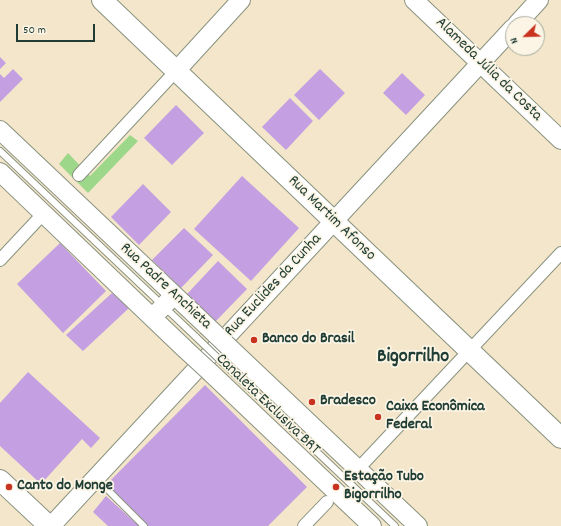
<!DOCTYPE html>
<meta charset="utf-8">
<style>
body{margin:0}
#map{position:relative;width:561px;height:526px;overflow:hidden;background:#f3e6ca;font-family:Dekko,sans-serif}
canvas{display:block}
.north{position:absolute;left:505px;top:16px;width:40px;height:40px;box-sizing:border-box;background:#fcf5e5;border:1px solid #a4ab9e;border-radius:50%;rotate:247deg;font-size:11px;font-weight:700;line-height:16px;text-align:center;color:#1f3d34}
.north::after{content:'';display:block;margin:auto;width:14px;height:18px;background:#c8321e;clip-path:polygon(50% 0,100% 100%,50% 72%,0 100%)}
.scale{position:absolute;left:16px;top:24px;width:79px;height:18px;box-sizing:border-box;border:2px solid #1f3d34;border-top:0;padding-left:5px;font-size:12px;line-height:14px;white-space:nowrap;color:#1f3d34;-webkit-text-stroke:3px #fcf5e5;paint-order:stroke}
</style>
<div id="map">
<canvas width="561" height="526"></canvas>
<div class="north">N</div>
<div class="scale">50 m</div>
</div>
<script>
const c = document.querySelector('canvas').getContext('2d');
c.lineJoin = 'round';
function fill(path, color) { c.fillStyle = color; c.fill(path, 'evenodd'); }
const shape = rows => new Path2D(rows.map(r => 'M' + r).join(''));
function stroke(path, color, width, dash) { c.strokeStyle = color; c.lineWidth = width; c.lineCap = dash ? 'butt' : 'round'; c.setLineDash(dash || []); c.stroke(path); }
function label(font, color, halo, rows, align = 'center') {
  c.font = font + ' Dekko,sans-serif'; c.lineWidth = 3.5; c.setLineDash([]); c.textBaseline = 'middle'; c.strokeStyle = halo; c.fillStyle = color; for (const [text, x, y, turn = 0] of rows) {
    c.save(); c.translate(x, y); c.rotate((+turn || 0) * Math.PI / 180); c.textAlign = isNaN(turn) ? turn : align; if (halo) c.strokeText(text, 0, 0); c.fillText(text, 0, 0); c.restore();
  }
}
fill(shape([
 [130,135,138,141,88,193,59,164,68,153,90,176]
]), '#9dd78a');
fill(shape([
 [0,57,6,63,0,69],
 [13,69,23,79,0,102,0,74,4,78],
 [320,69,345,93,319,120,294,95],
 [402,73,425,95,406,115,383,93],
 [290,98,313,121,286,150,262,127],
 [176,105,204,133,172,165,144,138],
 [242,176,299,228,251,281,194,229],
 [143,184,171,212,139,245,111,217],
 [184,228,213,255,181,288,152,260],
 [60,243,106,291,63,333,17,284],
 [218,261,247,289,215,322,187,294],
 [112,293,129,308,83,351,66,335],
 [28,372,100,438,91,448,82,439,41,484,0,446,0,403],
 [205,385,307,487,268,526,147,526,106,485],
 [106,496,139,526,108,526,93,512]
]), '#c49fe1');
const lane = shape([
 [0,151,196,337],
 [221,361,395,526],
 [97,479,144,526]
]);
const street = shape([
 [79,175,176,71],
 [0,260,43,214],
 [358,469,561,253],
 [304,526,327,502]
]);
const secondary = shape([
 [414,0,561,140],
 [517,24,539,0],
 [176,71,241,0],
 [0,130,207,326],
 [0,172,185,349],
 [153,317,174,295],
 [232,350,418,526],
 [211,373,372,526],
 [51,526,513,28]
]);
const primary = shape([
 [102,0,561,438],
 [0,480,49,526]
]);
stroke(lane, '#89927f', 8);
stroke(street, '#89927f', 14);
stroke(secondary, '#89927f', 20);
stroke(primary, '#89927f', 22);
stroke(lane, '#fff', 6);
stroke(street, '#fff', 12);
stroke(secondary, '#fff', 18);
stroke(primary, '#fff', 20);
const laneBridge = shape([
 [196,337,221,361]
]);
const secondaryBridge = shape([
 [207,326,232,350],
 [185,349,211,373]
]);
stroke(laneBridge, '#89927f', 8, []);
stroke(secondaryBridge, '#89927f', 20, []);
stroke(laneBridge, '#fff', 6);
stroke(secondaryBridge, '#fff', 18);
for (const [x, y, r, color] of [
 [254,340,4,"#c8321e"],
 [312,402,4,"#c8321e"],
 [378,417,4,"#c8321e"],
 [9,487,4,"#c8321e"],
 [336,487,4,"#c8321e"]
]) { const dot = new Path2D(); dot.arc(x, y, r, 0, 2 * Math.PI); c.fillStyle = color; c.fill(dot); stroke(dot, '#fcf5e5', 1.5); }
label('16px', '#1f3d34', '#fcf5e5', [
 ["Alameda Júlia da Costa",488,70,44],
 ["Rua Martim Afonso",331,219,44],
 ["Rua Euclides da Cunha",274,286,-47],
 ["Rua Padre Anchieta",165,287,43],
 ["Canaleta Exclusiva BRT",267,405,44]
]);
label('bold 16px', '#1f3d34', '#fcf5e5', [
 ["Banco do Brasil",262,340],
 ["Bradesco",320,402],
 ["Caixa Econômica",386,408],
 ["Federal",386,426],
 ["Estação Tubo",344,478],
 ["Bigorrilho",344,496],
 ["Canto do Monge",17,487]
], 'left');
label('bold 20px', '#1f3d34', '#fcf5e5', [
 ["Bigorrilho",413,358]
]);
</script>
